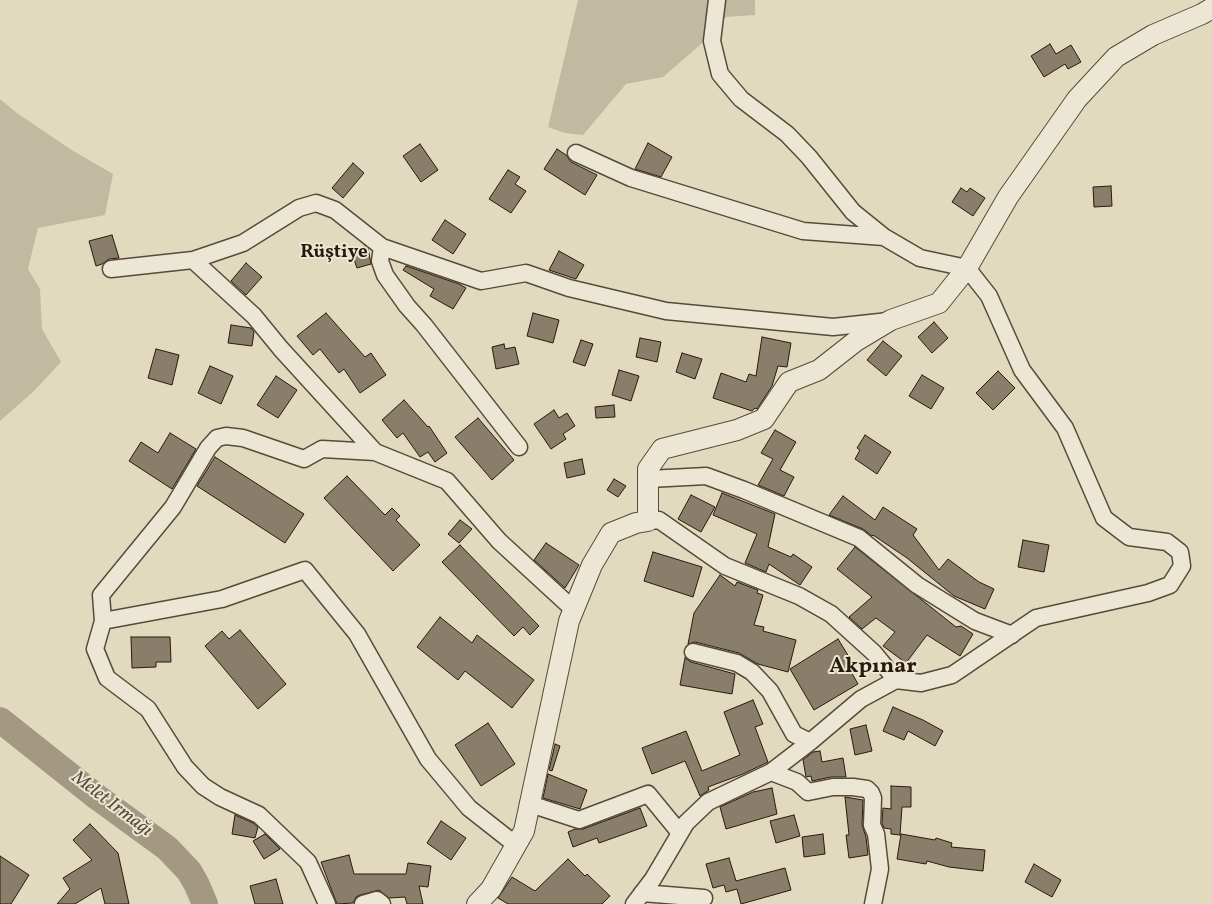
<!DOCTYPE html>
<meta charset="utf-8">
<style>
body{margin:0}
canvas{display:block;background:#e1dabf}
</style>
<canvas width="1212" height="904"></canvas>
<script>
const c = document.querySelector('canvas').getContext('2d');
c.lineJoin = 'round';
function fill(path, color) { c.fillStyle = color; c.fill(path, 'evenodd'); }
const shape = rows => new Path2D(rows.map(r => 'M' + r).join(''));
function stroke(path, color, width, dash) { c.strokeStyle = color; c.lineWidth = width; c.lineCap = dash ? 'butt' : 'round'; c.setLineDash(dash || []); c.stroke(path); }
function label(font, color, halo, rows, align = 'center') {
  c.font = font + ' Vollkorn,serif'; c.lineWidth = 4; c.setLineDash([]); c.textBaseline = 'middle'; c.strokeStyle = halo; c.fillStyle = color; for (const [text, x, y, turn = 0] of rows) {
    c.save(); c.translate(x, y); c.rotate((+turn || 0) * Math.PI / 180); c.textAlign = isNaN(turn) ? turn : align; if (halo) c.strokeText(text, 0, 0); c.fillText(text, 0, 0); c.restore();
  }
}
fill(shape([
 [578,0,755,0,755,15,726,17,708,38,663,77,626,84,583,135,565,133,548,127],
 [0,99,17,113,70,149,113,174,105,215,38,228,28,269,40,289,42,329,61,362,34,391,0,421]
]), '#c2b9a1');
stroke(shape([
 [0,720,97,797,167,848,189,871,197,885,205,904]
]), '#a39982', 26);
const building = shape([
 [1050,44,1056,54,1071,45,1081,62,1068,69,1065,64,1044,77,1031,56,1050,44],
 [648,143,672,157,661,177,635,169,648,143],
 [420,144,438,170,421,182,403,156,420,144],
 [557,149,566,155,571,162,597,175,585,195,544,169,557,149],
 [353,163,364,173,343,198,332,188,353,163],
 [508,170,520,177,515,184,526,191,511,213,489,199,508,170],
 [1111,186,1112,206,1094,207,1093,187,1111,186],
 [961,188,967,192,970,188,985,198,973,216,952,202,961,188],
 [445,220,466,234,453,254,432,240,445,220],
 [112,235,119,258,109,259,102,264,96,266,89,241,112,235],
 [365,246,368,248,371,264,357,268,351,251,365,246],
 [559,251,584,265,576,279,549,270,559,251],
 [246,263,262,277,246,295,231,281,246,263],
 [406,266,459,284,466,288,453,309,430,296,434,289,403,270,406,266],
 [326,313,365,357,371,353,386,375,360,393,344,369,339,373,320,349,313,355,297,336,326,313],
 [533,313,559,320,553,343,527,336,533,313],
 [934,322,948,338,932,353,918,337,934,322],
 [231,325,251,328,254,332,252,346,228,343,231,325],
 [762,337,791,343,787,367,778,366,772,386,757,409,755,408,752,411,713,398,721,373,746,382,749,374,756,376,762,337],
 [640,338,661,342,657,362,636,357,640,338],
 [581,340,593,344,585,366,573,362,581,340],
 [883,341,902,356,886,376,867,360,883,341],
 [504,344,505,349,515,347,519,364,496,369,492,347,504,344],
 [156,349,179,355,172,385,148,378,156,349],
 [682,353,702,359,695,379,676,372,682,353],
 [210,366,233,376,221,404,198,393,210,366],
 [619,370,639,376,631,401,612,395,619,370],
 [998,371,1015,388,993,410,976,393,998,371],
 [922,375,944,388,931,409,909,396,922,375],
 [276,376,297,390,278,418,257,405,276,376],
 [404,400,428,427,429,426,447,453,435,462,428,452,420,457,403,433,397,438,382,420,404,400],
 [614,405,615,417,596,418,595,407,614,405],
 [554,410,559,418,567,413,575,426,563,434,566,439,551,449,534,424,554,410],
 [478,418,514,460,492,480,455,437,478,418],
 [775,430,796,442,780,470,794,477,784,496,758,485,773,459,761,453,775,430],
 [170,433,196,449,172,489,129,461,141,442,158,453,170,433],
 [865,435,891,452,877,474,855,459,860,450,857,448,865,435],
 [215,457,304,514,285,543,197,486,215,457],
 [582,459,585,474,567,478,564,463,582,459],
 [347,476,385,515,392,508,400,516,396,520,420,545,393,571,324,498,347,476],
 [614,479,626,486,618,497,607,490,614,479],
 [722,493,775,514,768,547,791,557,793,554,812,567,800,585,769,564,766,572,745,563,757,534,713,515,722,493],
 [691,495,715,507,701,532,678,519,691,495],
 [843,496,875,520,883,507,917,529,913,535,939,570,948,559,979,582,994,589,985,609,954,596,907,558,873,535,872,536,863,529,829,515,843,496],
 [460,520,472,529,459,543,448,534,460,520],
 [1023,540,1049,545,1044,572,1018,567,1023,540],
 [546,543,579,565,565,588,534,560,546,543],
 [460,545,539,626,530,635,523,627,514,636,442,562,460,545],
 [855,547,956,627,961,626,973,634,960,656,927,635,906,663,883,646,895,632,876,618,862,629,849,617,872,597,837,569,855,547],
 [653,552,702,567,693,597,644,581,653,552],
 [720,575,735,586,737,582,758,590,757,593,763,595,754,625,764,627,763,631,796,640,788,672,758,664,739,653,695,642,688,644,694,613,720,575],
 [440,617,472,643,477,635,534,680,512,708,465,671,458,680,417,647,440,617],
 [240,630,286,684,258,709,205,646,222,631,229,639,240,630],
 [131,637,170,637,171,662,156,662,156,667,132,668,131,637],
 [838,639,851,660,846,663,858,684,814,710,790,669,838,639],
 [685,658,691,662,735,674,732,694,680,685,685,658],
 [753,700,763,724,755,727,768,762,766,763,743,774,708,787,709,790,700,796,685,761,652,774,642,748,686,731,702,771,740,755,724,712,753,700],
 [893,707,923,720,943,731,935,746,908,731,904,740,883,731,893,707],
 [488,723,515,764,481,786,455,745,488,723],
 [866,725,872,751,855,755,850,729,866,725],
 [555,744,560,746,552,771,549,770,555,744],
 [820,751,822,762,843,758,846,777,831,777,812,781,811,776,806,777,803,760,813,752,820,751],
 [548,774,587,790,580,809,543,798,548,774],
 [891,786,911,787,911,807,902,807,900,835,891,834,891,829,884,828,882,823,883,808,891,809,891,786],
 [772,788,777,814,726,829,720,807,753,792,772,788],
 [845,797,863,800,862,825,866,837,868,855,849,858,846,835,849,835,845,797],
 [640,808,647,826,599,843,597,838,573,847,568,832,575,829,583,829,640,808],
 [235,815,253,823,258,827,255,838,232,834,235,815],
 [794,815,800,836,776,843,770,821,794,815],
 [441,821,466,838,451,860,427,843,441,821],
 [90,824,118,853,129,904,105,904,101,888,75,904,57,904,70,889,63,878,92,860,73,840,90,824],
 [265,834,280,849,264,859,253,841,265,834],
 [823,834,825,854,804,857,802,837,823,834],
 [901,834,935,840,936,838,952,843,951,847,985,850,983,871,949,867,927,861,926,864,897,859,901,834],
 [349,855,354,874,406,874,408,863,431,866,428,887,419,886,423,904,407,904,405,897,389,898,379,890,360,895,356,897,353,903,337,904,321,862,349,855],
 [0,856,29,875,11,904,0,904,0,856],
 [729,858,736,881,785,868,791,890,741,904,737,889,726,892,724,885,713,888,706,864,729,858],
 [568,859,585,876,587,874,610,896,602,904,508,904,498,898,512,877,535,891,568,859],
 [1034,864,1061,880,1052,897,1025,882,1034,864],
 [276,879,283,904,255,904,250,886,276,879]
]);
fill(building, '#897e69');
stroke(building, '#2a1a0c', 1);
const minor = shape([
 [576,153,631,178,803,231,884,237],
 [382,247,380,261,385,275,407,306,424,325,519,447],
 [193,260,254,316,281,349,375,452],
 [111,269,193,260,243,243,299,208,316,203,335,210,382,247,481,281,526,273,569,288,666,311,833,327,889,321],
 [649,479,706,476,744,490,859,538,917,585,975,621,1012,635],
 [648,521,659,520,725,566,799,596,831,614,874,653,896,680],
 [103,621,222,599,305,570,357,634,428,759,469,808,516,845],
 [693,652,737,663,752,672,770,691,794,734,810,742],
 [771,772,797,782,808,792,833,787,853,787,867,789,871,793,873,798,872,825,876,834,880,869,873,904],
 [530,804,579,820,648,794,680,833],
 [642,893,704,898],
 [327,904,308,862,259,815,220,797,203,786,185,767,148,709,107,678,95,649,103,621,101,595,173,507,208,448,217,438,226,436,243,438,304,459,322,449,375,452,447,481,499,541,573,609],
 [363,904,377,900,382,904],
 [634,904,653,879,686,823,708,802,771,772,810,742,861,699,896,680,921,683,952,675,1036,618,1148,593,1170,585,1182,566,1180,552,1167,542,1129,537,1104,518,1065,428,1022,370,989,296,967,268,920,258,884,237,853,212,809,157,787,134,741,99,720,74,712,41,717,0]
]);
const tertiary = shape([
 [477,904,491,889,524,831,569,621,592,565,611,533,636,523,648,521,648,469,662,449,737,430,764,419,789,382,819,370,856,341,891,320,939,303,967,268,1008,197,1077,99,1116,57,1153,35,1202,14,1212,8]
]);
stroke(minor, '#584a39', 19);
stroke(tertiary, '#584a39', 22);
stroke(minor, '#ece7d5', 16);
stroke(tertiary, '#ece7d5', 20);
label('bold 19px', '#2a1a0c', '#ece7d5', [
 ["Rüştiye",334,254]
]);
label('italic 19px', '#5a4d3b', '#ece7d5', [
 ["Melet Irmağı",111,805,37]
]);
label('bold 22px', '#2a1a0c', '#ece7d5', [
 ["Akpınar",873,668]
]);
</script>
